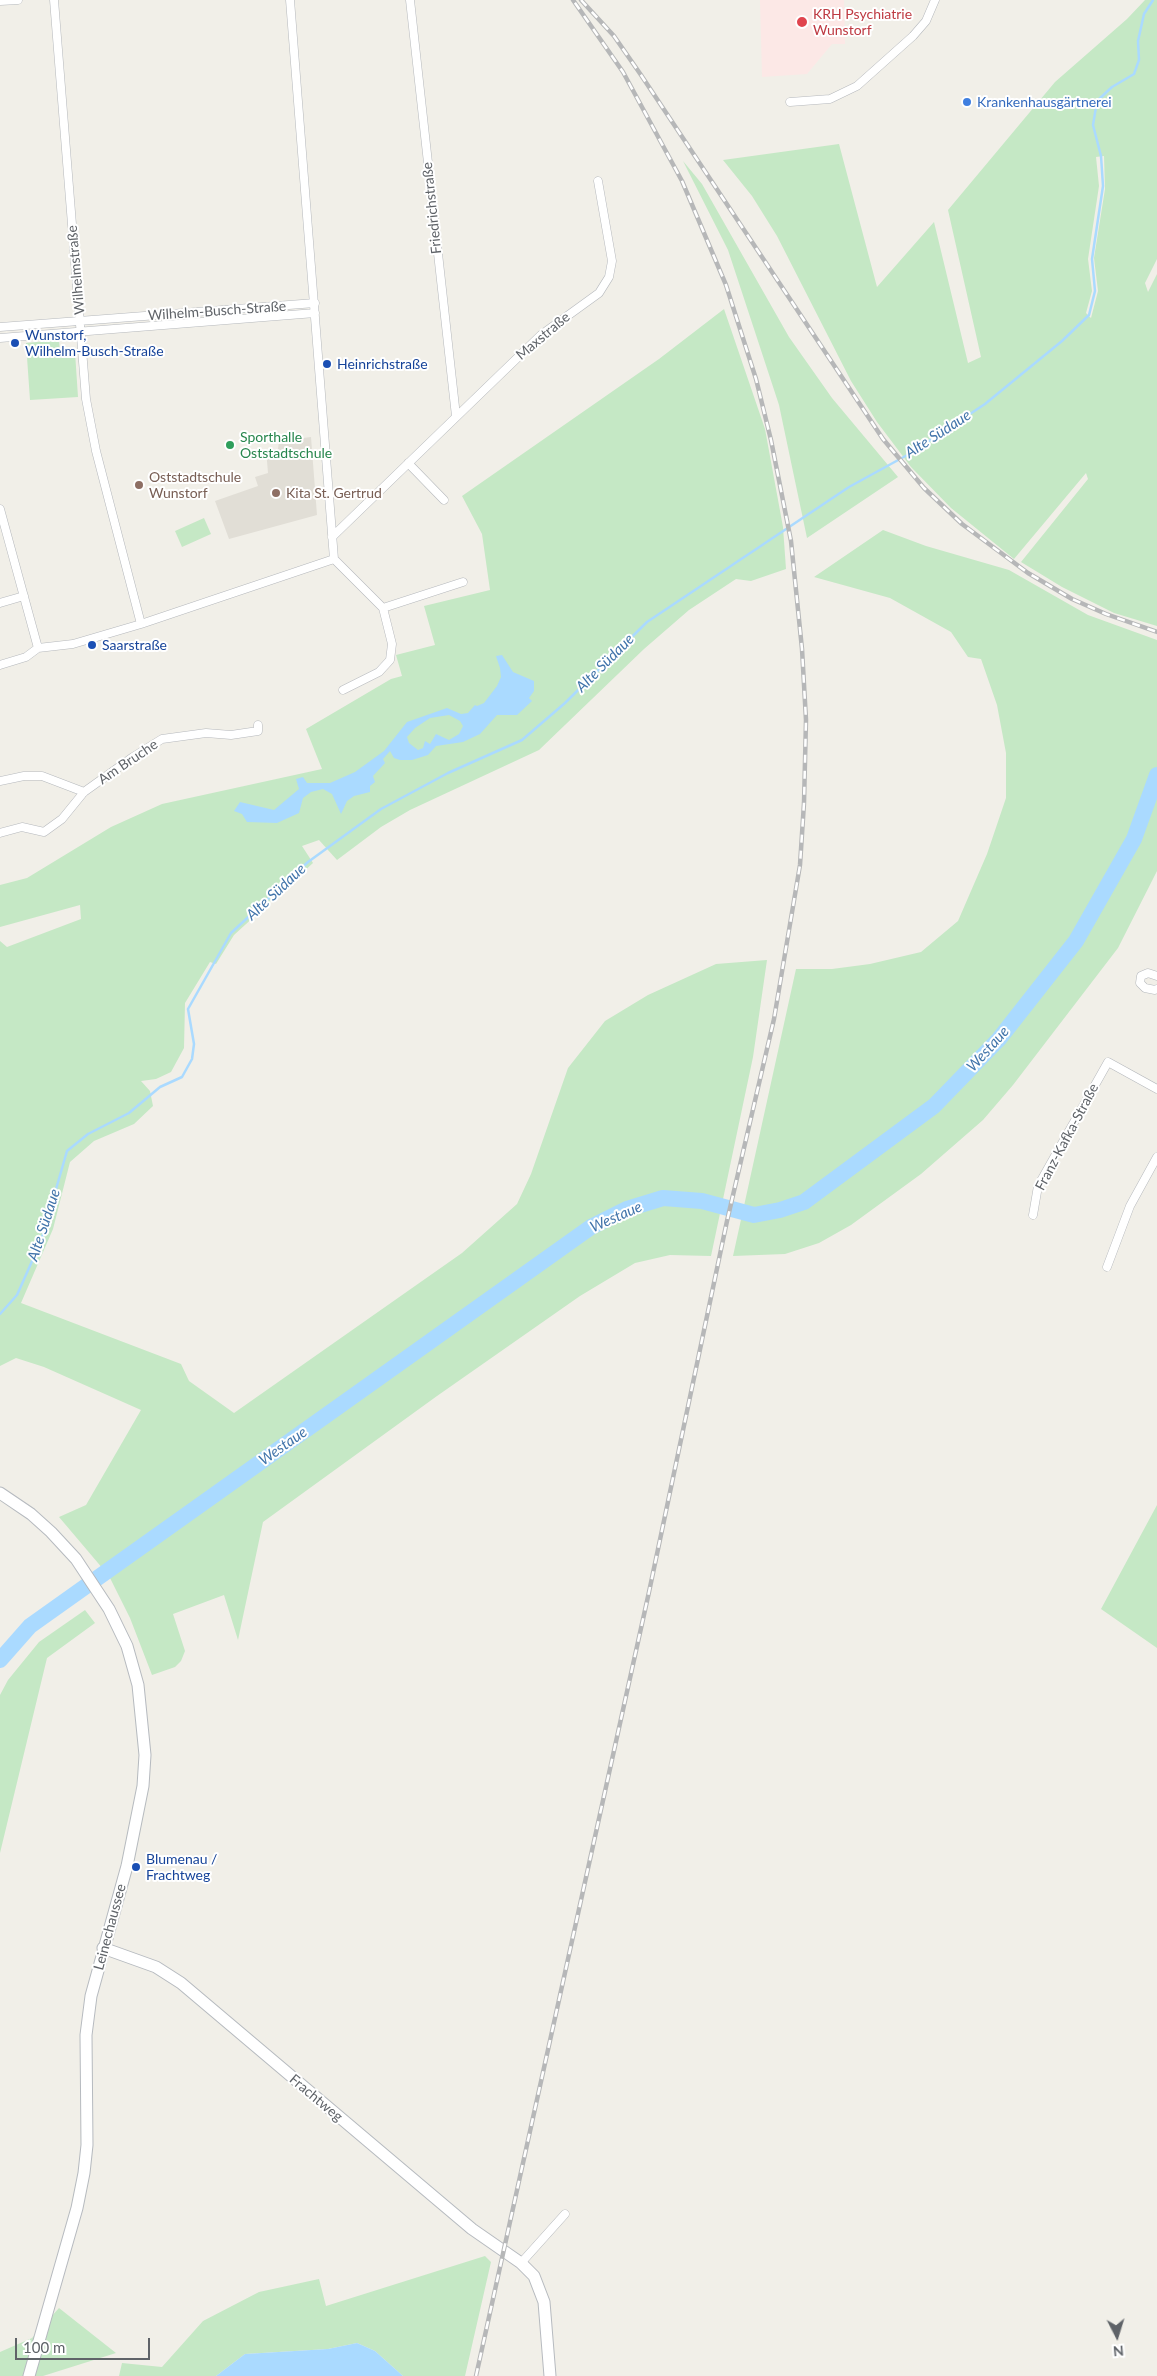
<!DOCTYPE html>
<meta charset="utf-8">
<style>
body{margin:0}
#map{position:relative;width:1157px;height:2376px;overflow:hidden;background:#f1efe8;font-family:Lato,sans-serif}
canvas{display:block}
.north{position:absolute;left:1092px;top:2311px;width:50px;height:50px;-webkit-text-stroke:4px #fff;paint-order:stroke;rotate:175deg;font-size:14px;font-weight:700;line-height:20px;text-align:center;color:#5f6368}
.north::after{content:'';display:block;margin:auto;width:18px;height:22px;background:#5f6368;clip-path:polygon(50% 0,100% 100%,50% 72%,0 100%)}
.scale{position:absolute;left:15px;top:2338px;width:135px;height:22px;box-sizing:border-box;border:2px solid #5f6368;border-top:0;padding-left:6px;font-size:15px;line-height:18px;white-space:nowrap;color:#5f6368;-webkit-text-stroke:4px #fff;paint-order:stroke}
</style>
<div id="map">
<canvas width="1157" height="2376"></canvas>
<div class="north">N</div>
<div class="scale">100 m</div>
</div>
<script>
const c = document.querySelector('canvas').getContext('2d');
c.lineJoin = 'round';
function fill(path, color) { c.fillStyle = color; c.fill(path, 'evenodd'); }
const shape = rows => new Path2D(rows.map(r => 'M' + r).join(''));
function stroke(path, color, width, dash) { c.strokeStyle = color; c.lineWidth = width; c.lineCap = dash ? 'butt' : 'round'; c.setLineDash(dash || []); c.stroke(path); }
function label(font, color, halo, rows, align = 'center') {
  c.font = font + ' Lato,sans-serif'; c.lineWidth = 4; c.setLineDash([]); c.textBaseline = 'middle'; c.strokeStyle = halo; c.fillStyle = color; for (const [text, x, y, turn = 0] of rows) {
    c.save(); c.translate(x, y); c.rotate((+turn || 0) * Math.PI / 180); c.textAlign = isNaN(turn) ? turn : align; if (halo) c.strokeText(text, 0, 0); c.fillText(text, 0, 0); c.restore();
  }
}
fill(shape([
 [311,437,317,515,229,539,215,501,258,486,255,477,268,473,266,449,278,449,279,441]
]), '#e1ded6');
fill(shape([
 [760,0,844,0,845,44,832,44,807,74,762,77]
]), '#fce8e6');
fill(shape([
 [1145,0,1157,0,1157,259,1145,283,1148,292,1157,274,1157,626,1114,613,1062,587,1021,562,1088,479,1086,473,1014,559,951,508,911,467,877,422,851,381,777,236,752,196,723,160,839,144,877,287,934,222,968,363,981,357,948,210,1055,82,1127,19],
 [1104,156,1105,189,1094,258,1098,291,1091,318,1086,313,1092,291,1088,259,1099,186,1096,157],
 [683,161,702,184,789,337,832,398,898,477,807,538,779,405,756,335,728,250],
 [724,309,765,429,783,527,786,569,751,581,736,579,689,610,644,649,539,750,410,810,381,827,337,860,319,840,302,846,313,863,234,935,216,964,210,962,185,1003,184,1048,171,1072,156,1079,141,1081,150,1091,153,1106,134,1124,94,1141,70,1162,53,1229,21,1303,181,1364,189,1381,234,1413,462,1253,517,1204,531,1174,568,1068,605,1021,648,995,716,964,767,960,753,1057,711,1256,670,1255,635,1263,580,1296,437,1396,263,1522,238,1640,224,1595,173,1614,185,1651,181,1661,175,1667,152,1675,130,1618,109,1576,59,1517,86,1505,141,1410,44,1367,16,1358,0,1366,0,941,7,947,81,919,80,905,0,927,0,885,27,878,111,827,162,804,322,769,306,729,391,679,402,676,396,655,435,645,424,606,490,590,482,534,462,496,659,359],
 [59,340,60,353,75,352,78,397,30,400,26,343],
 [204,518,211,534,182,547,175,531],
 [883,530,926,546,1009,570,1088,615,1157,640,1157,871,1118,948,1013,1085,983,1120,921,1174,851,1225,819,1243,785,1254,733,1256,796,969,832,969,870,964,921,952,958,921,987,854,1006,798,1006,753,997,705,981,659,968,657,951,632,890,598,814,577],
 [1157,1505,1157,1648,1101,1609],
 [85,1610,95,1623,47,1658,0,1853,0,1695,8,1680,39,1642],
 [485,2256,491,2262,465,2376,403,2376,375,2351,357,2343,328,2349,245,2354,216,2376,119,2376,122,2363,162,2367,203,2321,259,2292,319,2279,326,2306],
 [59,2308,116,2353,43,2376,0,2376,0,2352,32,2338]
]), '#c5e8c5');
fill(shape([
 [502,655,513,672,534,681,534,691,529,698,532,701,517,715,497,715,480,734,463,742,436,746,428,755,412,760,400,760,394,758,390,751,383,759,385,763,373,776,375,782,370,786,370,792,354,796,347,801,341,814,332,794,323,789,311,792,303,798,299,813,277,823,247,822,242,814,234,811,240,802,274,810,299,789,296,779,303,777,307,783,330,783,355,772,384,751,407,722,447,708,461,714,468,713,475,705,477,706,484,703,497,686,501,677,500,668,496,656],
 [449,715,460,721,463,726,459,734,449,740,436,734,430,744,425,741,423,748,418,750,409,743,407,737,415,728,430,718],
 [357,2343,375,2351,403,2376,216,2376,245,2354,328,2349]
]), '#aadaff');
stroke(shape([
 [0,1314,17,1295,41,1241,67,1151,88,1134,129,1113,160,1087,182,1077,192,1059,194,1044,188,1009,231,933,308,862,381,809,448,773,522,740,565,703,647,622,849,487,911,453,985,404,1062,341,1089,315,1095,291,1092,259,1103,186,1101,156,1093,125,1097,101,1112,87,1134,74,1139,60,1138,41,1144,14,1153,0]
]), '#aadaff', 2.5);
stroke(shape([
 [0,1660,30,1626,591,1227,627,1209,663,1198,702,1201,754,1215,780,1210,804,1202,934,1106,999,1039,1076,941,1134,839,1157,775]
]), '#aadaff', 16);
const street = shape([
 [54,0,86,399,96,451,141,624],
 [290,0,334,559],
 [410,0,456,416],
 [0,1,18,0],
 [790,102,830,99,857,86,913,36,926,21,935,0],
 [0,327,315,303],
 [0,338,315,313],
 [408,463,444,500],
 [0,509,38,648],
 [332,537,541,335,599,293,609,277,612,261,598,181],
 [334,559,383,608,392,644,390,660,379,672,343,690],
 [0,603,24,596],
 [383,608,463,582],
 [0,665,26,657,38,648,73,644,141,624,334,559],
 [0,781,24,776,42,776,84,792],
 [0,833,22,827,44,832,62,819,84,792,133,757,162,739,206,733,231,735,258,731,258,725],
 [1157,976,1148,973,1141,976,1140,983,1145,988,1155,990,1157,989],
 [1033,1215,1038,1186,1108,1062,1157,1089],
 [1107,1267,1130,1206,1157,1157],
 [521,2263,565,2214]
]);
const secondary = shape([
 [0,1493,31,1514,51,1532,76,1559,109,1609,127,1646,138,1685,145,1755,143,1786,127,1866,91,1996,86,2035,87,2145,84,2173,77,2208,29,2376],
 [103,1948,156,1967,181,1983,472,2229,521,2263,534,2276,544,2302,550,2376]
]);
stroke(street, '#b5b8bc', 9);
stroke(secondary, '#b6babf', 13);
stroke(street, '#fff', 8);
stroke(secondary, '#fff', 11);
const rail = shape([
 [581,0,614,36,641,75,883,439,924,488,962,524,1028,573,1072,599,1106,614,1157,632],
 [476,2376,649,1592,727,1221,774,1019,800,865,804,803,806,720,802,649,791,541,771,440,756,379,726,285,682,181,623,72,573,0]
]);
stroke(rail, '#b6b7b8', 4.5);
stroke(rail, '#fff', 2.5, [8]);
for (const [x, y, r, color] of [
 [802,22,6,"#e0444e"],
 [967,102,5,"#3f7fe0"],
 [15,343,5,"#1a4fb4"],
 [327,364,5,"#1a4fb4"],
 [230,445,5,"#2e9e5b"],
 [139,485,5,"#8d6e63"],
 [276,493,5,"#8d6e63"],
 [92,645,5,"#1a4fb4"],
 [136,1867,5,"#1a4fb4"]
]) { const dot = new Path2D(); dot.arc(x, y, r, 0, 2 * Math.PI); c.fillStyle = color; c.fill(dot); stroke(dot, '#fff', 2); }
label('14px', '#be3a42', '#fff', [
 ["KRH Psychiatrie",813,14],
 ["Wunstorf",813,30]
], 'left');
label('14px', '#366cbe', '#fff', [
 ["Krankenhausgärtnerei",977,102]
], 'left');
label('14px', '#5f6368', '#fff', [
 ["Friedrichstraße",432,208,-96],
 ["Wilhelmstraße",76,270,-95],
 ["Wilhelm-Busch-Straße",217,311,-4],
 ["Maxstraße",543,336,-40],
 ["Am Bruche",128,762,-34],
 ["Franz-Kafka-Straße",1067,1137,-62],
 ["Leinechaussee",110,1927,-75],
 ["Frachtweg",316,2098,40]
]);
label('14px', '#164399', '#fff', [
 ["Wunstorf,",25,335],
 ["Wilhelm-Busch-Straße",25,351],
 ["Heinrichstraße",337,364],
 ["Saarstraße",102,645],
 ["Blumenau /",146,1859],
 ["Frachtweg",146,1875]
], 'left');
label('14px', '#27864d', '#fff', [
 ["Sporthalle",240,437],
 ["Oststadtschule",240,453]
], 'left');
label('14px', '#785e54', '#fff', [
 ["Oststadtschule",149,477],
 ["Wunstorf",149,493],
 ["Kita St. Gertrud",286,493]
], 'left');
label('italic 15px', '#4174aa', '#fff', [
 ["Alte Südaue",938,434,-33],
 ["Alte Südaue",605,663,-45],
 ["Alte Südaue",276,892,-43],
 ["Westaue",988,1049,-48],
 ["Westaue",616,1217,-24],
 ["Alte Südaue",44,1225,-72],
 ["Westaue",283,1446,-35]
]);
</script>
